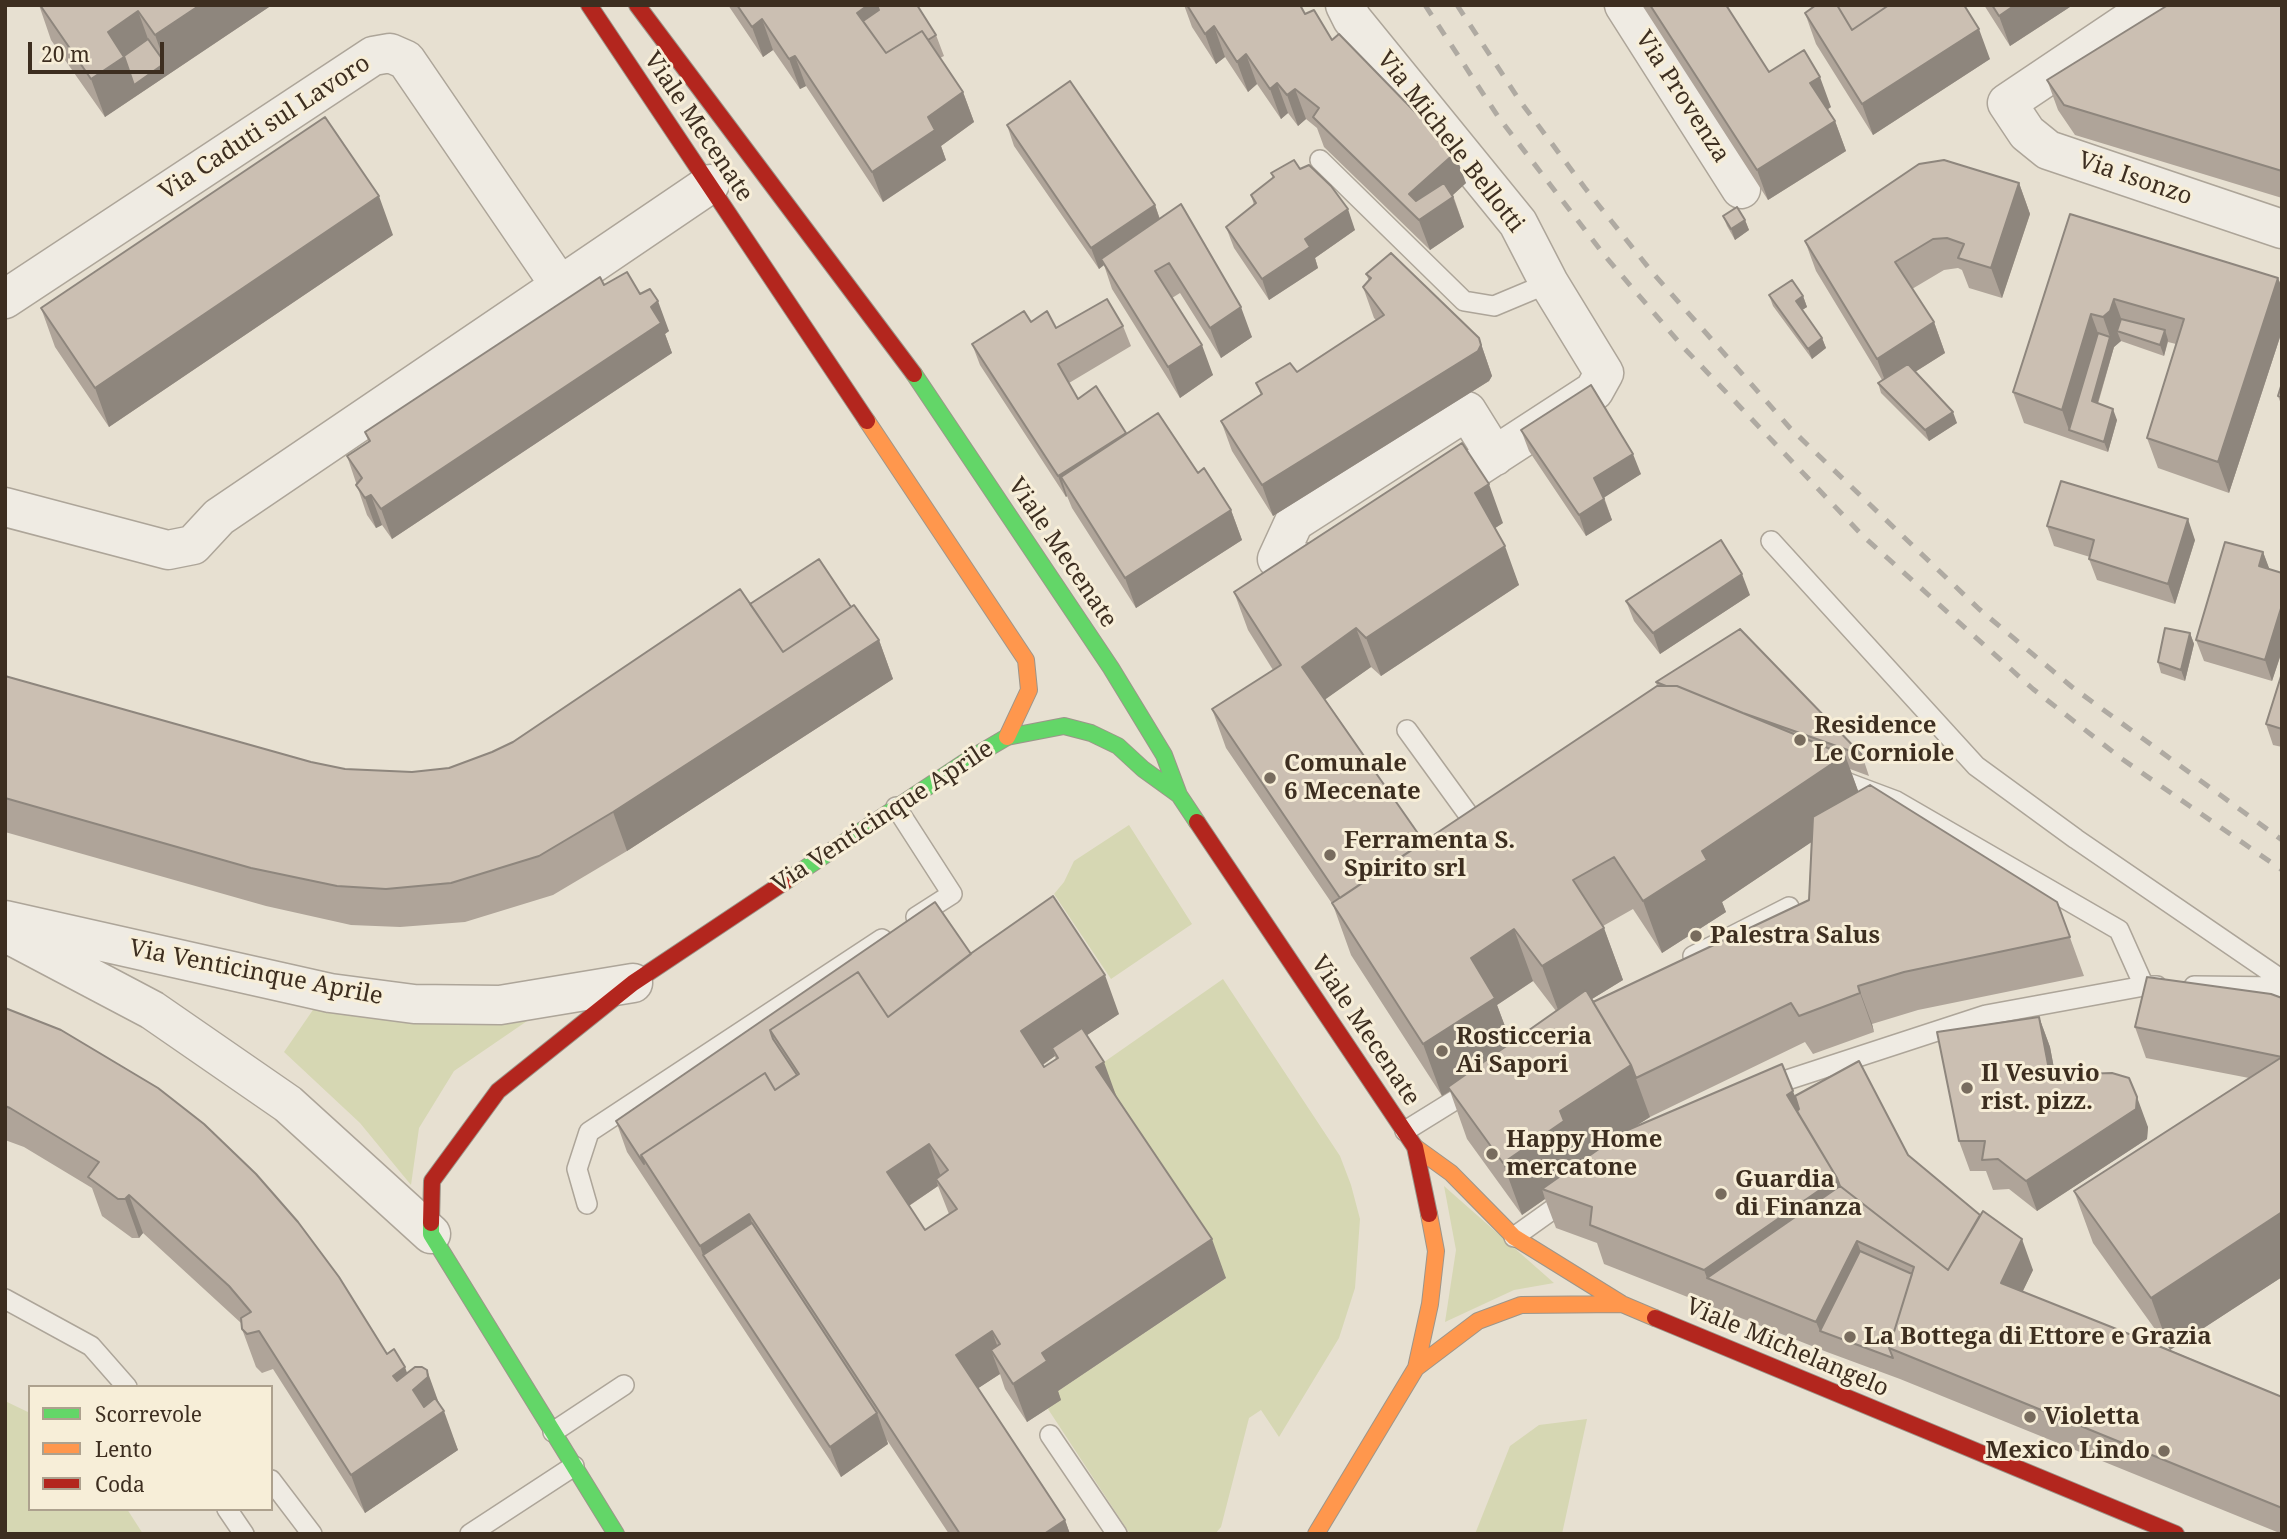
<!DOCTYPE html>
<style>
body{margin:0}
#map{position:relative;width:2287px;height:1539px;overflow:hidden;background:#e7e0d1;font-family:"Noto Serif",serif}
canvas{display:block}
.frame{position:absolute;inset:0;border:7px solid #3d2e20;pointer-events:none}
.legend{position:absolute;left:28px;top:1385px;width:245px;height:126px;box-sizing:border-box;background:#f7eed8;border:2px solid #ada18e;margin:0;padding:9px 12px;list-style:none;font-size:21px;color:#3d2e20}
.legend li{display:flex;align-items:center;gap:14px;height:35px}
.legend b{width:35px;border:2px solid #ada18e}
.scale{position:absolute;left:28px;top:42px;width:136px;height:32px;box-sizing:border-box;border:4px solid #3d2e20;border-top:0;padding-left:9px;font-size:21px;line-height:24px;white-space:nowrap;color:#3d2e20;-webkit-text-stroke:5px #f7eed8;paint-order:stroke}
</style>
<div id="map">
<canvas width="2287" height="1539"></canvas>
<div class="frame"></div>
<ul class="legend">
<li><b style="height:9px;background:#63d668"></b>Scorrevole</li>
<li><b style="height:9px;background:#ff974d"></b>Lento</li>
<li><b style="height:9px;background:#b3261e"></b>Coda</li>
</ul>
<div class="scale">20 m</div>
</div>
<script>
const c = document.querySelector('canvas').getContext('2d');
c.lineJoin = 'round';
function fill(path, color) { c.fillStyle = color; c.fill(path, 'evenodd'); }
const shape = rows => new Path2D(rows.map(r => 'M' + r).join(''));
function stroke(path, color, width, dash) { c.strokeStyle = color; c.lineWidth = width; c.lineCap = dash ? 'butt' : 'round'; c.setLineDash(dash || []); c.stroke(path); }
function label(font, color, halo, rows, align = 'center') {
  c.font = font + ' "Noto Serif",serif'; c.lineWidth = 6; c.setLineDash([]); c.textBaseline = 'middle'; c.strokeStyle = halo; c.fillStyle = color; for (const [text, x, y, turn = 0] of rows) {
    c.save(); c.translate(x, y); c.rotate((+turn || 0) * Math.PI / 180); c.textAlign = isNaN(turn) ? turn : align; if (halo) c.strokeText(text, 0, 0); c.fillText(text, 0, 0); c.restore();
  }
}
fill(shape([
 [1129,825,1192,924,1111,979,1054,894,1064,882,1074,861],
 [1223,979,1340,1156,1351,1185,1360,1219,1355,1288,1339,1338,1279,1437,1261,1410,1249,1418,1221,1527,1215,1534,1130,1534,1048,1409,1056,1392,1226,1278,1097,1067],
 [317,1004,418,1024,530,1019,454,1071,419,1128,411,1185,360,1123,284,1052],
 [1444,1186,1554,1283,1514,1290,1445,1322,1456,1250],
 [5,1401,30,1413,30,1509,127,1509,143,1534,5,1534],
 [1587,1419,1562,1534,1475,1534,1510,1446,1539,1425]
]), '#d6d7b3');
const lane = shape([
 [1320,160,1464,301,1494,306,1549,283],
 [1771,541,1976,766,2076,839,2282,980],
 [1407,730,1473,821,1488,813],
 [1832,777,1896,801,2119,930,2144,986],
 [896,807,952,894,916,917],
 [1693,956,1789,907],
 [2194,986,2282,987],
 [1765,1090,1787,1080,1986,1015,2144,986,2157,986],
 [1405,1131,1476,1087],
 [587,1204,577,1169,589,1132,882,939],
 [1514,1237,1570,1197],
 [5,1299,91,1346,127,1387],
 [553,1432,624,1385],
 [1050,1435,1117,1534],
 [271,1480,312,1534],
 [227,1509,244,1534],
 [470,1534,574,1466]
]);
const street = shape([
 [1345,5,1352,19,1518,223,1549,283,1604,373,1594,391,1434,495],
 [1624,5,1741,189],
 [2153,5,2007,103,2027,133,2048,150,2282,229],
 [5,299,373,56,390,53,406,60,559,284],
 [5,507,168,550,193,545,219,517,710,184],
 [1333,560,1327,565,1277,559,1294,522,1467,411,1495,456],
 [5,920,330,993,414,1004,500,1005,633,983],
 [10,935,152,1010,288,1104,431,1234]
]);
const fast = shape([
 [914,374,1111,668,1164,755,1179,795,1197,822],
 [786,881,968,760,1007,737,1064,726,1091,733,1118,746,1143,769,1179,795],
 [431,1223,431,1234,616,1534]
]);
const slow = shape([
 [867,421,1026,660,1029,690,1007,737],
 [1415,1147,1451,1173,1514,1237,1622,1304,1655,1318],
 [1416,1368,1478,1321,1521,1305,1622,1304],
 [1316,1534,1416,1368,1430,1304,1436,1251,1429,1214]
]);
const jam = shape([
 [589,5,867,421],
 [637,5,914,374],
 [1197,822,1415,1147,1429,1214],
 [431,1223,432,1181,498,1091,633,983,786,881],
 [1655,1318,2176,1534]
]);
stroke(lane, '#ada599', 22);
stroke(street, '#ada599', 41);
stroke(fast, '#9c958a', 18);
stroke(slow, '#9c958a', 18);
stroke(jam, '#9c958a', 18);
stroke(lane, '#efebe3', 19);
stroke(street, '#efebe3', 38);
stroke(fast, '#63d668', 16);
stroke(slow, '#ff974d', 16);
stroke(jam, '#b3261e', 16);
stroke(shape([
 [1425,5,1499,118,1605,256,1684,348,1863,536,2033,689,2122,759,2282,870],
 [1457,5,1520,101,1585,188,1652,272,1790,428,1979,609,2072,687,2282,840]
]), '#afaaa2', 5, [12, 12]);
fill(shape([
 [39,5,272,5,105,117,51,40],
 [728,5,917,5,936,35,944,56,940,58,963,92,974,122,941,146,946,160,883,202,806,86,800,89,773,50,763,57],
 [1184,5,1300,5,1305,14,1332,40,1466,183,1453,195,1464,227,1430,250,1324,147,1317,128,1306,119,1298,126,1288,113,1281,119,1257,84,1248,92,1225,57,1216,64,1192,27],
 [1642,5,1726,5,1769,72,1831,107,1827,110,1835,121,1846,151,1768,200],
 [1984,5,2073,5,2010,46],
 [2282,8,2282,198,2075,135,2058,110,2047,80],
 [1805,13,1990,59,1873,135,1816,44],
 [1007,125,1155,205,1160,219,1252,337,1221,358,1180,293,1172,298,1213,375,1180,398,1112,289,1104,265,1099,269,1014,146],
 [1300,169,1355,230,1315,258,1318,268,1269,300,1234,248,1226,227,1254,205,1251,195,1273,178,1271,173],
 [2019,183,2030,214,2002,298,1969,288,1962,270,1958,268,1944,270,1912,289,1934,322,1945,353,1915,372,1957,423,1929,441,1881,393,1878,383,1882,380,1816,271,1805,241],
 [2070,214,2278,278,2282,288,2282,331,2229,493,2158,468,2147,438,2176,344,2168,342,2164,356,2121,341,2114,347,2098,404,2117,420,2108,452,2024,423,2013,392],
 [1723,216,1745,220,1749,230,1735,240,1727,226],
 [393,235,109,427,55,347,41,308],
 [1366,274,1479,338,1492,376,1489,381,1273,516,1232,451,1221,421,1261,395,1256,383,1297,372,1377,321,1374,318,1363,287,1369,281],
 [604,285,640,294,669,331,665,334,672,353,392,539,382,525,376,528,367,515,347,456,369,442,365,432],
 [1769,295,1803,296,1807,307,1802,310,1822,338,1826,348,1812,359,1773,306],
 [1031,322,1056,328,1123,326,1131,346,1069,383,1078,399,1126,434,1198,473,1231,510,1242,540,1136,608,1072,508,1067,496,1066,497,980,365,972,344],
 [2282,383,2282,407,2278,396],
 [1521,430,1641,474,1604,497,1612,520,1586,536,1529,451],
 [1503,523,1495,528,1519,585,1381,676,1371,667,1325,699,1424,842,1657,686,1656,682,1862,755,1869,776,1850,769,1858,791,2057,902,2084,976,1918,1010,1872,1024,1874,1032,1813,1054,1805,1042,1650,1117,1633,1128,1795,1096,1908,1155,2033,1270,2022,1292,2170,1350,2093,1243,2074,1191,2249,1078,2146,1058,2135,1027,2282,998,2282,1277,2170,1350,2282,1397,2282,1534,1900,1379,1827,1352,1604,1264,1597,1243,1556,1228,1545,1199,1522,1215,1467,1139,1450,1091,1442,1096,1351,955,1333,905,1226,748,1212,709,1273,670,1248,630,1234,592],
 [1811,842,1809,900,1593,1002,1592,999,1623,980,1603,926,1633,909,1662,953,1726,912,1722,902],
 [1533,981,1556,1011,1511,1043,1497,1005],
 [2047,526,2195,540,2175,604,2097,580,2089,559,2090,557,2054,546],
 [2263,552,2269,569,2282,573,2282,651,2272,681,2204,661,2196,640],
 [1750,595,1660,654,1634,621,1626,601],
 [750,604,851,607,879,640,893,679,627,851,553,895,465,922,400,927,351,925,266,906,5,832,5,676,311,762,345,769,412,772,449,768,492,752,513,742],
 [2190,633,2194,644,2185,681,2161,673,2158,662],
 [2282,673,2282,747,2273,745,2266,724],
 [935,902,971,954,1119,1014,1087,1035,1118,1099,1226,1278,1058,1391,1061,1400,1027,1422,1005,1389,1000,1374,978,1388,1065,1520,1070,1534,949,1534,887,1440,888,1444,841,1477,627,1152,616,1121],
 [1055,1056,1056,1060,1044,1067,1043,1065],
 [938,1186,949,1214,925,1230,909,1206],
 [5,1008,387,1354,439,1404,458,1450,365,1513,273,1369,262,1373,256,1367,242,1329,241,1323,143,1233,139,1238,132,1238,102,1216,92,1188,24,1147,5,1140],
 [2039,1017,2050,1047,2055,1074,2148,1127,2147,1139,2037,1211,2009,1189,1993,1190,1986,1171,1970,1171,1959,1141]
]), '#afa499');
fill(shape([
 [200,5,272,5,105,117,91,79,108,32,138,11,152,50,165,63,155,35],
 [868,5,877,5,886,31,873,40,857,13],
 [2015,5,2073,5,2010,46,1999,16],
 [762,19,773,50,763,57,752,27],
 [1214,26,1225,57,1216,64,1205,34],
 [1979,29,1990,59,1873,135,1862,104],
 [1246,54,1257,84,1248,92,1237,62],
 [795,56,806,86,800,89,789,59],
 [1820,77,1831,107,1821,113,1810,83],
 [1277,83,1288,113,1281,119,1270,89],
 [1295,89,1306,119,1298,126,1287,95],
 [963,92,974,122,941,146,946,160,883,202,872,172,928,117],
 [1835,121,1846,151,1768,200,1757,170],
 [1455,153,1466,183,1444,203,1453,197,1464,227,1430,250,1409,194],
 [2019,183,2030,214,2002,298,1991,268],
 [379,196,393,235,109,427,95,388],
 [1155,205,1162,226,1101,259,1104,265,1099,269,1091,248],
 [1348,209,1355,230,1315,258,1318,268,1269,300,1262,279,1305,239],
 [1745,220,1749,230,1735,240,1731,229],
 [2278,278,2282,288,2282,331,2229,493,2218,462],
 [1803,296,1807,307,1799,312,1796,301],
 [2114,299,2125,329,2117,331,2121,341,2114,347,2095,412,2092,401,2110,337,2103,317],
 [658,301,669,331,665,334,672,353,392,539,381,509],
 [1241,307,1252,337,1221,358,1210,328],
 [2091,314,2102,344,2069,430,2062,410],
 [1934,322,1945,353,1888,389,1877,359],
 [2165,330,2168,340,2164,356,2160,345],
 [1479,338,1492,376,1489,381,1273,516,1262,485],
 [1822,338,1826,348,1812,359,1808,349],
 [1202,345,1213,375,1180,398,1168,367],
 [2113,409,2117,420,2108,452,2104,442],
 [1953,412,1957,423,1929,441,1925,430],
 [1126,433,1134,454,1061,477,1067,496,1066,497,1058,476],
 [1633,454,1641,474,1602,499,1594,478],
 [1489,484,1503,523,1489,532,1475,493],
 [371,495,382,525,376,528,365,498],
 [1604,499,1612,520,1586,536,1579,515],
 [1231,510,1242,540,1136,608,1125,578],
 [2188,519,2195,540,2175,604,2168,584],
 [1505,546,1519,585,1381,676,1366,638],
 [2263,552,2271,573,2259,566],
 [1742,574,1750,595,1660,654,1653,633],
 [2282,605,2282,651,2272,681,2265,660],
 [1356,628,1371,667,1316,706,1302,667],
 [2190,633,2194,644,2185,681,2181,670],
 [879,640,893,679,627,851,613,812],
 [1845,755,1864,807,1722,902,1726,912,1662,953,1643,901,1702,851],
 [1604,928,1623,980,1561,1018,1542,966],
 [1514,929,1533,981,1497,1005,1514,1050,1448,1087,1450,1091,1442,1096,1423,1044,1471,958],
 [1105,975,1119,1014,1057,1055,1052,1048,1055,1056,1035,1070,1021,1031],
 [1858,986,1872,1024,1874,1032,1860,993],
 [2039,1017,2050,1047,2061,1105,2050,1075],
 [1104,1062,1118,1101,1096,1067],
 [1631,1065,1650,1117,1579,1162,1542,1189,1545,1199,1522,1215,1503,1163,1560,1111],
 [1793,1091,1807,1129,1787,1095],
 [2137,1097,2148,1127,2147,1139,2037,1211,2026,1181],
 [929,1144,943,1182,936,1179,938,1186,901,1211,887,1172],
 [1837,1178,1851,1216,1707,1278,1704,1270],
 [129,1195,143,1233,139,1238,125,1199],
 [2282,1212,2282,1277,2170,1350,2151,1298],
 [749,1214,763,1253,703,1255,700,1246],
 [1212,1239,1226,1278,1058,1391,1061,1400,1027,1422,1013,1384,1042,1353],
 [2022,1239,2033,1270,2012,1314,2001,1283],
 [1857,1241,1868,1272,1820,1331,1816,1322],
 [992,1331,1006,1370,991,1350,1000,1374,971,1393,956,1355],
 [405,1367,413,1390,427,1370,441,1409,444,1411,458,1450,365,1513,351,1475,407,1415,393,1376],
 [877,1413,888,1444,841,1477,830,1447],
 [1065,1520,1070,1534,1044,1534]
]), '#8e867d');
const building = shape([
 [40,5,200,5,155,35,138,11,108,32,124,57,91,79,40,5],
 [737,5,868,5,857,13,886,53,922,31,963,92,928,117,935,130,872,172,795,56,789,59,762,19,752,27,737,5],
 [877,5,917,5,936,35,928,40,922,31,886,53,863,21,879,10,877,5],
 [1187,5,1300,5,1305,14,1314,10,1332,40,1339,34,1455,153,1409,194,1416,201,1444,183,1453,197,1419,220,1313,117,1319,108,1295,89,1287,95,1277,83,1270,89,1246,54,1237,62,1214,26,1205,34,1187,5],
 [1650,5,1726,5,1769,72,1804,50,1820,77,1810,83,1835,121,1757,170,1650,5],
 [1816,5,1837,5,1852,30,1889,5,1964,5,1979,29,1862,104,1805,13,1816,5],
 [1837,5,1889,5,1852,30,1837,5],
 [1992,5,2015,5,1999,16,1992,5],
 [2168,5,2280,5,2282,8,2282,171,2064,105,2047,80,2168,5],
 [148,39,165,63,134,85,124,56,148,39],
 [1070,81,1155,205,1091,248,1007,125,1070,81],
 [325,117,379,196,95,388,41,308,325,117],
 [1294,160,1300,169,1309,165,1331,186,1348,209,1305,239,1310,247,1262,279,1226,227,1256,203,1251,195,1274,177,1271,173,1294,160],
 [1944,160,2019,183,1991,268,1958,258,1964,244,1947,238,1933,239,1895,262,1934,322,1877,359,1805,241,1919,164,1944,160],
 [1181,204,1241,307,1210,328,1169,263,1155,271,1202,345,1168,367,1101,259,1181,204],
 [1737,207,1745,220,1731,229,1723,216,1737,207],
 [2070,214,2278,278,2218,462,2147,438,2184,319,2114,299,2110,311,2103,317,2091,314,2062,410,2013,392,2070,214],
 [1391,253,1479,338,1481,345,1478,351,1262,485,1221,421,1262,394,1256,383,1290,363,1297,372,1384,315,1363,287,1371,278,1366,274,1391,253],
 [627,272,640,294,650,289,658,301,651,307,661,323,381,509,371,495,365,498,356,485,362,478,347,456,370,441,365,432,600,277,604,285,627,272],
 [1792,280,1803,296,1796,301,1822,338,1808,349,1769,295,1792,280],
 [1107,299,1123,326,1058,364,1078,399,1096,386,1126,433,1058,476,972,344,1024,311,1031,322,1047,311,1056,328,1107,299],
 [2121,319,2165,330,2160,345,2117,331,2121,319],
 [2098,333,2110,337,2092,401,2113,409,2104,442,2069,430,2098,333],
 [1908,364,1953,412,1925,430,1878,383,1908,364],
 [2282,383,2282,397,2278,396,2282,383],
 [1591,385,1633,454,1594,478,1604,499,1579,515,1521,430,1591,385],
 [1158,413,1198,473,1204,468,1231,510,1125,578,1061,477,1158,413],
 [1462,443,1489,484,1475,493,1505,546,1366,638,1356,628,1302,667,1424,842,1340,898,1212,709,1281,665,1234,592,1462,443],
 [2061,481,2188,519,2168,584,2089,559,2094,540,2047,526,2061,481],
 [1721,540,1742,574,1653,633,1626,601,1721,540],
 [2225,542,2263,552,2259,566,2282,573,2282,605,2265,660,2196,640,2225,542],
 [819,559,851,607,783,652,750,604,819,559],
 [740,589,783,652,854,605,879,640,613,812,539,856,451,883,386,889,337,886,251,868,5,798,5,676,311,762,345,769,412,772,449,768,492,752,513,742,740,589],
 [2165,628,2190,633,2181,670,2158,662,2165,628],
 [1740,629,1862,755,1743,713,1677,686,1666,686,1656,682,1740,629],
 [2282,673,2282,729,2266,724,2282,673],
 [1657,686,1677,686,1845,755,1702,851,1707,860,1643,901,1614,857,1573,880,1604,928,1542,966,1514,929,1471,958,1495,998,1423,1044,1332,903,1657,686],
 [1870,785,2057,902,2070,937,1904,972,1858,986,1860,993,1799,1016,1791,1003,1636,1078,1631,1065,1593,1002,1809,900,1813,817,1870,785],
 [1053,896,1105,975,1021,1031,1044,1067,1058,1058,1052,1048,1082,1028,1104,1062,1096,1067,1212,1239,1042,1353,1047,1361,1013,1384,991,1350,1000,1344,992,1331,956,1355,1065,1520,1044,1534,960,1534,749,1214,700,1246,641,1155,765,1073,775,1090,799,1074,770,1030,858,972,888,1017,973,952,1053,896],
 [929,1144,948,1170,936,1179,957,1209,925,1230,887,1172,929,1144],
 [935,902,971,954,888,1017,858,972,770,1030,773,1039,797,1075,775,1090,765,1073,641,1155,644,1164,616,1121,935,902],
 [2147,977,2271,994,2282,998,2282,1057,2135,1027,2147,977],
 [1586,990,1631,1065,1560,1111,1564,1121,1503,1163,1448,1087,1586,990],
 [5,1008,61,1030,158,1088,204,1124,256,1174,298,1222,339,1277,387,1354,394,1349,405,1367,393,1376,397,1381,415,1367,422,1367,427,1370,428,1377,413,1390,424,1407,435,1398,444,1411,351,1475,259,1331,247,1334,242,1329,241,1318,251,1312,229,1286,129,1195,125,1199,118,1199,88,1177,99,1162,10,1108,5,1106,5,1008],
 [2039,1017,2050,1075,2112,1073,2129,1078,2137,1097,2136,1109,2026,1181,1998,1159,1982,1160,1985,1141,1959,1141,1937,1032,2039,1017],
 [2282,1057,2282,1212,2151,1298,2074,1191,2282,1057],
 [1859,1061,1908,1155,1980,1215,1948,1270,1840,1186,1837,1178,1797,1111,1799,1109,1795,1096,1859,1061],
 [1782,1064,1793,1091,1787,1095,1837,1178,1704,1270,1590,1225,1592,1207,1542,1189,1623,1132,1782,1064],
 [1840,1186,1948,1270,1983,1211,2022,1239,2001,1283,2144,1340,2282,1397,2282,1508,1889,1348,1914,1267,1857,1241,1816,1322,1707,1278,1840,1186],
 [752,1223,877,1413,830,1447,703,1255,752,1223],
 [1860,1251,1912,1274,1889,1348,1893,1358,1820,1331,1860,1251]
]);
fill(building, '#cbbfb2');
stroke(building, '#8e867d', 2);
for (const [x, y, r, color] of [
 [1800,740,7,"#786c5e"],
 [1270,778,7,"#786c5e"],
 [1330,855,7,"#786c5e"],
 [1696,936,7,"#786c5e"],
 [1442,1051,7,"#786c5e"],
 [1967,1088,7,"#786c5e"],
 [1492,1154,7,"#786c5e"],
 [1721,1194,7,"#786c5e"],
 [1850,1337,7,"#786c5e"],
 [2030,1417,7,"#786c5e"],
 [2164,1451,7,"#786c5e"]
]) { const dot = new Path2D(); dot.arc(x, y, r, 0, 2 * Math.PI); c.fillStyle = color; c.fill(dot); stroke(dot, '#f7eed8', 2.5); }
label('24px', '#3d2e20', '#f7eed8', [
 ["Via Provenza",1682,97,57],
 ["Viale Mecenate",698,127,56],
 ["Via Caduti sul Lavoro",265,128,-33],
 ["Via Michele Bellotti",1450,142,52],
 ["Via Isonzo",2135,179,19],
 ["Viale Mecenate",1062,553,56],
 ["Via Venticinque Aprile",883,817,-33],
 ["Via Venticinque Aprile",256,973,11],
 ["Viale Mecenate",1365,1031,56],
 ["Viale Michelangelo",1787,1348,23]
]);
label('bold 24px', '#3d2e20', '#f7eed8', [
 ["Residence",1814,726],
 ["Le Corniole",1814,754],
 ["Comunale",1284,764],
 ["6 Mecenate",1284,792],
 ["Ferramenta S.",1344,841],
 ["Spirito srl",1344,869],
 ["Palestra Salus",1710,936],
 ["Rosticceria",1456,1037],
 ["Ai Sapori",1456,1065],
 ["Il Vesuvio",1981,1074],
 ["rist. pizz.",1981,1102],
 ["Happy Home",1506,1140],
 ["mercatone",1506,1168],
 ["Guardia",1735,1180],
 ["di Finanza",1735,1208],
 ["La Bottega di Ettore e Grazia",1864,1337],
 ["Violetta",2044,1417],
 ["Mexico Lindo",2150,1451,"right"]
], 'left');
</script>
